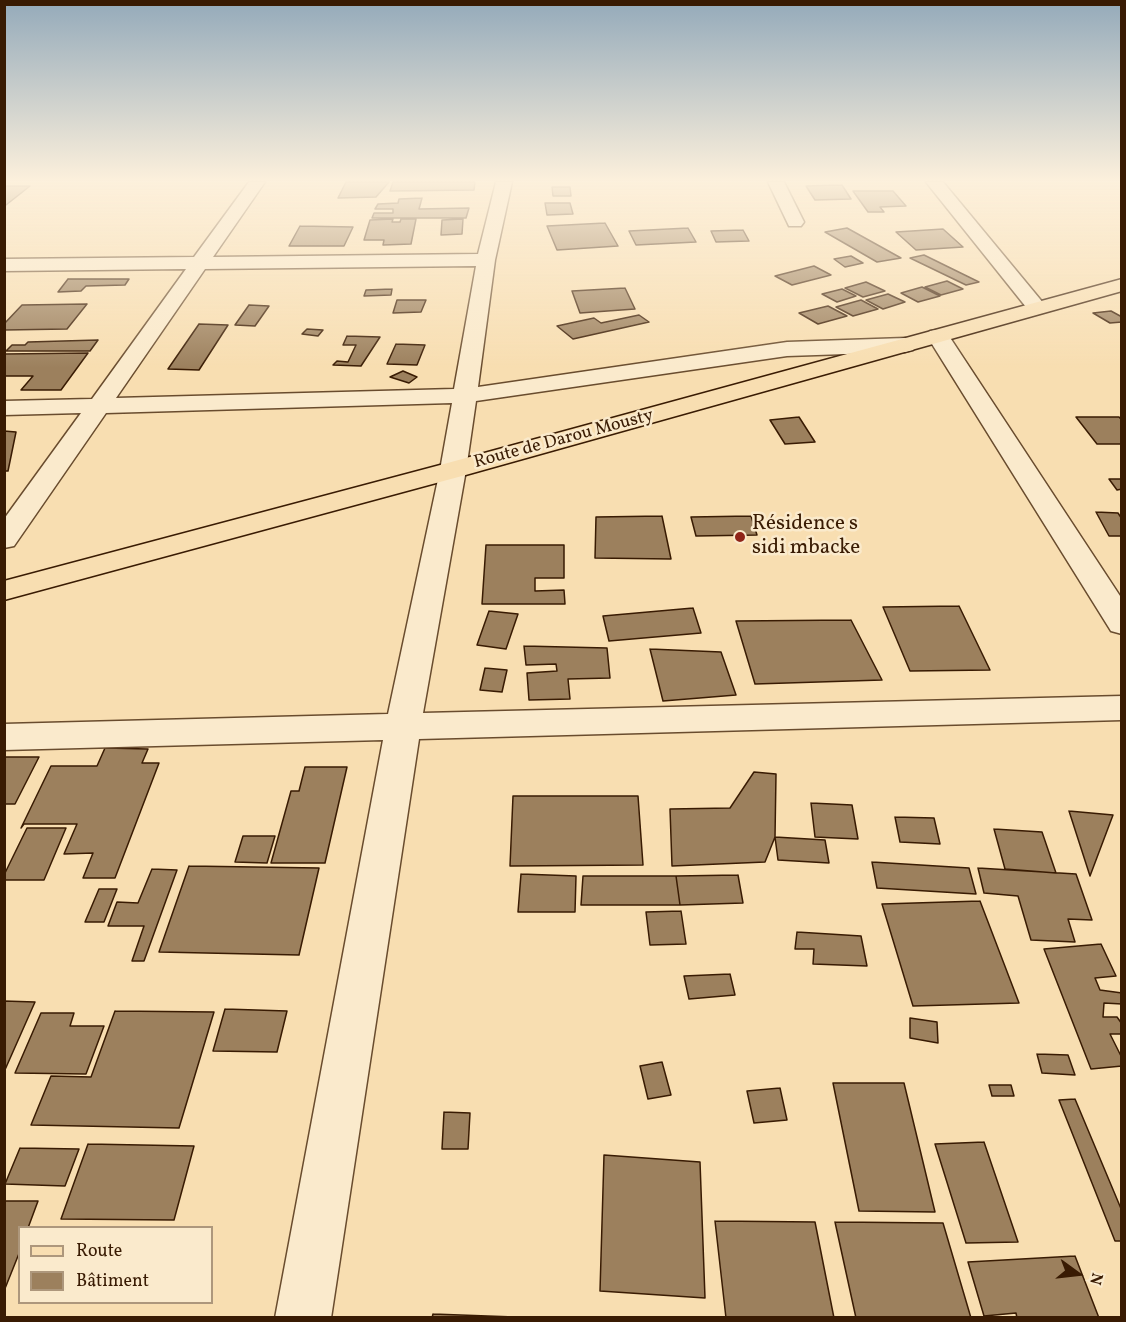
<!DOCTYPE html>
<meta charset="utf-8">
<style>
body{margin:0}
#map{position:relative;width:1126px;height:1322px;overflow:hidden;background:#f8deb1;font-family:Vollkorn,serif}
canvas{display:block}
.frame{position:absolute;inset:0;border:6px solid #391b03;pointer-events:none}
.legend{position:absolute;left:18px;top:1226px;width:195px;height:78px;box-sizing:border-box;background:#faeacc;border:2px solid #ad977c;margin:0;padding:8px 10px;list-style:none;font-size:18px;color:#391b03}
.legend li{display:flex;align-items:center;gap:12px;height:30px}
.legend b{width:30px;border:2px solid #ad977c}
.north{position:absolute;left:1048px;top:1244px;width:60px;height:60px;-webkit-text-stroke:4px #faeacc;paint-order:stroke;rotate:105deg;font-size:16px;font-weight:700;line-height:24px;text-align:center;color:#391b03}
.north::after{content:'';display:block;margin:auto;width:21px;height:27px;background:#391b03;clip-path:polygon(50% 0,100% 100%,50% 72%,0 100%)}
</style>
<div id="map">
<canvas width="1126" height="1322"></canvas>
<div class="frame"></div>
<ul class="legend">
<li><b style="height:8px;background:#f8deb1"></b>Route</li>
<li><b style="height:16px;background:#9c805d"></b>Bâtiment</li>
</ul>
<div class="north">N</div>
</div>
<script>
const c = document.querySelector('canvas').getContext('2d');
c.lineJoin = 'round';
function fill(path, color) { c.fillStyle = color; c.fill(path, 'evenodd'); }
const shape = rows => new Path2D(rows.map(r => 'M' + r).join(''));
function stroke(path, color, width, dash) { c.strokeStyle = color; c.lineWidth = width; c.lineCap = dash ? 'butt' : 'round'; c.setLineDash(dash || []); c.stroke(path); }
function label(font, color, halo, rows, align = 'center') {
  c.font = font + ' Vollkorn,serif'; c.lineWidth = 5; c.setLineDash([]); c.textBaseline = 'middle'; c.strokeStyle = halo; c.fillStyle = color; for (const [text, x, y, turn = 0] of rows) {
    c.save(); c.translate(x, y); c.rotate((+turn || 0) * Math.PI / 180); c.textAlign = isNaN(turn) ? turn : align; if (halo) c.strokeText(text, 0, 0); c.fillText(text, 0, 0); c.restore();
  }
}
const building = shape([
 [346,182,389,182,376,197,338,198,346,182],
 [393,182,475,182,474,190,390,191,393,182],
 [842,185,851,199,815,200,806,186,842,185],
 [4,186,30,186,6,205,4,205,4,186],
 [552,187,570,187,571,196,553,196,552,187],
 [853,191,893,191,906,206,880,207,884,212,868,212,853,191],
 [422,198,419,209,469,208,466,218,372,218,374,213,393,213,393,209,375,209,378,204,398,203,399,199,422,198],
 [545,203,570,203,573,214,547,215,545,203],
 [393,219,392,222,400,222,401,219,416,219,411,244,383,245,384,240,364,240,370,220,393,219],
 [463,219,462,234,441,235,442,220,463,219],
 [605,223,618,246,557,250,547,226,605,223],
 [300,226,353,227,344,246,289,246,300,226],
 [688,228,696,242,636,245,629,231,688,228],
 [847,228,901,258,877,262,825,232,847,228],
 [943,229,963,247,916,250,896,232,943,229],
 [743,230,749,241,716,242,711,231,743,230],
 [924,255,979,282,966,285,910,258,924,255],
 [851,256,863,263,845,267,834,259,851,256],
 [814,266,831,275,792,285,775,276,814,266],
 [68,279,129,279,125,285,86,286,81,291,58,292,68,279],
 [947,281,963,289,941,295,925,287,947,281],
 [866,282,885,291,863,297,845,288,866,282],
 [922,287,940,296,918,302,901,293,922,287],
 [625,288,635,309,580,313,572,291,625,288],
 [392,289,391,295,364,296,366,290,392,289],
 [842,289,856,296,837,302,822,294,842,289],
 [888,294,905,302,883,309,866,300,888,294],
 [397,300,426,300,421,312,393,313,397,300],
 [861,300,878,309,853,316,836,307,861,300],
 [87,304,67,329,4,330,4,324,22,305,87,304],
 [249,305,269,306,255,326,235,325,249,305],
 [828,306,847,316,818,324,799,313,828,306],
 [1111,311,1122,317,1122,322,1110,323,1093,313,1111,311],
 [639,315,649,322,573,339,557,326,594,318,601,323,639,315],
 [199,324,228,325,199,370,168,369,199,324],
 [307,329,323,330,318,336,302,334,307,329],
 [347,336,380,337,361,366,333,365,337,361,348,362,356,345,343,345,347,336],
 [98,340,90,351,6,351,12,345,25,345,28,342,98,340],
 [396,344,425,345,417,365,387,364,396,344],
 [88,353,61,390,21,390,33,376,4,376,4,354,88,353],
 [403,371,417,377,409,383,390,377,403,371],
 [799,417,815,442,785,444,770,420,799,417],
 [1076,417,1119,417,1122,420,1122,444,1097,444,1076,417],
 [4,431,16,432,8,471,4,471,4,431],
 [1109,479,1122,479,1122,489,1117,490,1109,479],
 [1096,512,1118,513,1122,519,1122,536,1109,536,1096,512],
 [662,516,671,559,595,558,596,517,662,516],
 [751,516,757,535,696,536,691,517,751,516],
 [486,545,564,545,564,578,535,578,535,591,564,590,565,604,482,604,486,545],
 [959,606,990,670,910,671,883,607,959,606],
 [693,608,701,633,609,641,603,616,693,608],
 [489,611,518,614,506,649,477,645,489,611],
 [851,620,882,680,755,684,736,621,851,620],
 [524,646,607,648,610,678,568,679,570,699,529,700,527,673,557,671,556,664,526,665,524,646],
 [650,649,721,652,736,695,663,701,650,649],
 [485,668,507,670,502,692,480,690,485,668],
 [105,748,148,749,142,763,159,763,115,878,83,878,93,853,64,854,77,824,24,824,21,828,51,766,97,766,105,748],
 [4,757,39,757,15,804,4,804,4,757],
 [305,767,347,767,325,863,271,863,291,791,299,791,305,767],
 [754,772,776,774,775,837,765,862,672,866,670,809,730,808,754,772],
 [513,796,638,796,643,865,510,866,513,796],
 [811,803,852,805,858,839,815,837,811,803],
 [1069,811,1113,815,1090,876,1069,811],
 [895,817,934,818,940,844,900,842,895,817],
 [27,828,66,828,44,880,4,880,4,875,27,828],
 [994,829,1042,832,1056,873,1005,869,994,829],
 [243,836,275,836,267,863,235,862,243,836],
 [775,837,825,840,829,863,778,860,775,837],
 [872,862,969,868,976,894,877,888,872,862],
 [189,866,319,868,299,955,159,952,189,866],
 [978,868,1076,874,1092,920,1068,919,1075,942,1031,940,1018,896,984,893,978,868],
 [152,869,177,870,144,961,132,961,144,926,108,926,117,902,138,903,152,869],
 [521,874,576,876,575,912,518,912,521,874],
 [738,875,743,903,680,905,676,876,738,875],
 [583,876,676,876,680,905,581,905,583,876],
 [99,889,117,889,104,922,85,922,99,889],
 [980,901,1019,1003,913,1006,882,904,980,901],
 [681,911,686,944,650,945,646,912,681,911],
 [797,932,861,936,867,966,813,964,814,949,795,949,797,932],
 [1101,944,1116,976,1095,978,1100,990,1122,993,1122,1004,1104,1003,1103,1017,1117,1017,1122,1024,1122,1034,1110,1034,1122,1058,1122,1066,1091,1069,1044,949,1101,944],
 [730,974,735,995,689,999,684,976,730,974],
 [4,1001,35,1002,4,1072,4,1001],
 [225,1009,287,1011,277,1052,213,1051,225,1009],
 [115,1011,214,1012,179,1128,31,1125,51,1076,91,1077,115,1011],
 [41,1013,74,1013,70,1026,104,1026,86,1074,15,1073,41,1013],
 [910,1018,937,1022,938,1043,910,1038,910,1018],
 [1037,1054,1068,1055,1075,1075,1042,1073,1037,1054],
 [662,1062,671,1095,648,1099,640,1066,662,1062],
 [833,1083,904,1083,935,1212,859,1211,833,1083],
 [989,1085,1011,1085,1014,1096,992,1096,989,1085],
 [780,1088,787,1120,754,1123,747,1091,780,1088],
 [1075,1099,1122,1211,1122,1241,1115,1241,1059,1100,1075,1099],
 [444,1112,470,1113,468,1149,442,1149,444,1112],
 [984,1142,1018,1242,966,1243,935,1144,984,1142],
 [88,1144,194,1146,174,1220,61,1219,88,1144],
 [20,1148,79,1149,65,1186,5,1184,20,1148],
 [604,1155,700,1162,705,1298,600,1291,604,1155],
 [4,1201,38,1201,28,1228,20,1228,20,1251,4,1291,4,1201],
 [715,1221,815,1222,834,1318,726,1318,715,1221],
 [835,1222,943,1223,971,1318,856,1318,835,1222],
 [1075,1256,1099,1318,1017,1318,1016,1313,984,1316,968,1262,1075,1256],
 [433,1314,515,1317,432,1318,433,1314]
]);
fill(building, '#9c805d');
stroke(building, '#391b03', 1.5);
const minor = shape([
 [249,182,265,182,213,257,478,254,496,182,512,182,495,260,478,387,787,342,905,338,913,340,916,345,913,350,905,352,787,356,476,401,466,470,423,713,1122,696,1122,720,419,739,331,1318,275,1318,383,740,4,750,4,724,388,714,440,470,452,403,106,413,14,546,4,548,4,519,81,413,4,415,4,401,92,399,186,269,4,271,4,259,194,257,249,182],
 [476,266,454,389,116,398,205,269,476,266],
 [768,182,784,182,804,222,801,226,789,226,768,182],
 [926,182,943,182,1044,304,1047,308,1044,312,1037,314,1030,312,926,182],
 [938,330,946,331,949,336,1122,599,1122,634,1111,631,927,336,930,331,938,330]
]);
const primary = shape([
 [1122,279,1122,291,462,476,4,600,4,581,444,464,1122,279]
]);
stroke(minor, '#694c2e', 3);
stroke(primary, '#391b03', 3);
fill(minor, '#faeacc');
fill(primary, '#f8deb1');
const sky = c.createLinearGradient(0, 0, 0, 368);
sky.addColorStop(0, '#94aaba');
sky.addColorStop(0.49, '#fcf0dc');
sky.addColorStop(1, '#fcf0dc00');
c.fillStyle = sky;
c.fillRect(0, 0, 1126, 368);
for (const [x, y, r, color] of [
 [740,537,6,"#8f2418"]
]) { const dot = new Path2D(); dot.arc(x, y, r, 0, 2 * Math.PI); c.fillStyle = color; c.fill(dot); stroke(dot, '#faeacc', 2); }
label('18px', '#391b03', '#faeacc', [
 ["Route de Darou Mousty",564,440,-15]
]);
label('21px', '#391b03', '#faeacc', [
 ["Résidence s",752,525],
 ["sidi mbacke",752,549]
], 'left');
</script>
